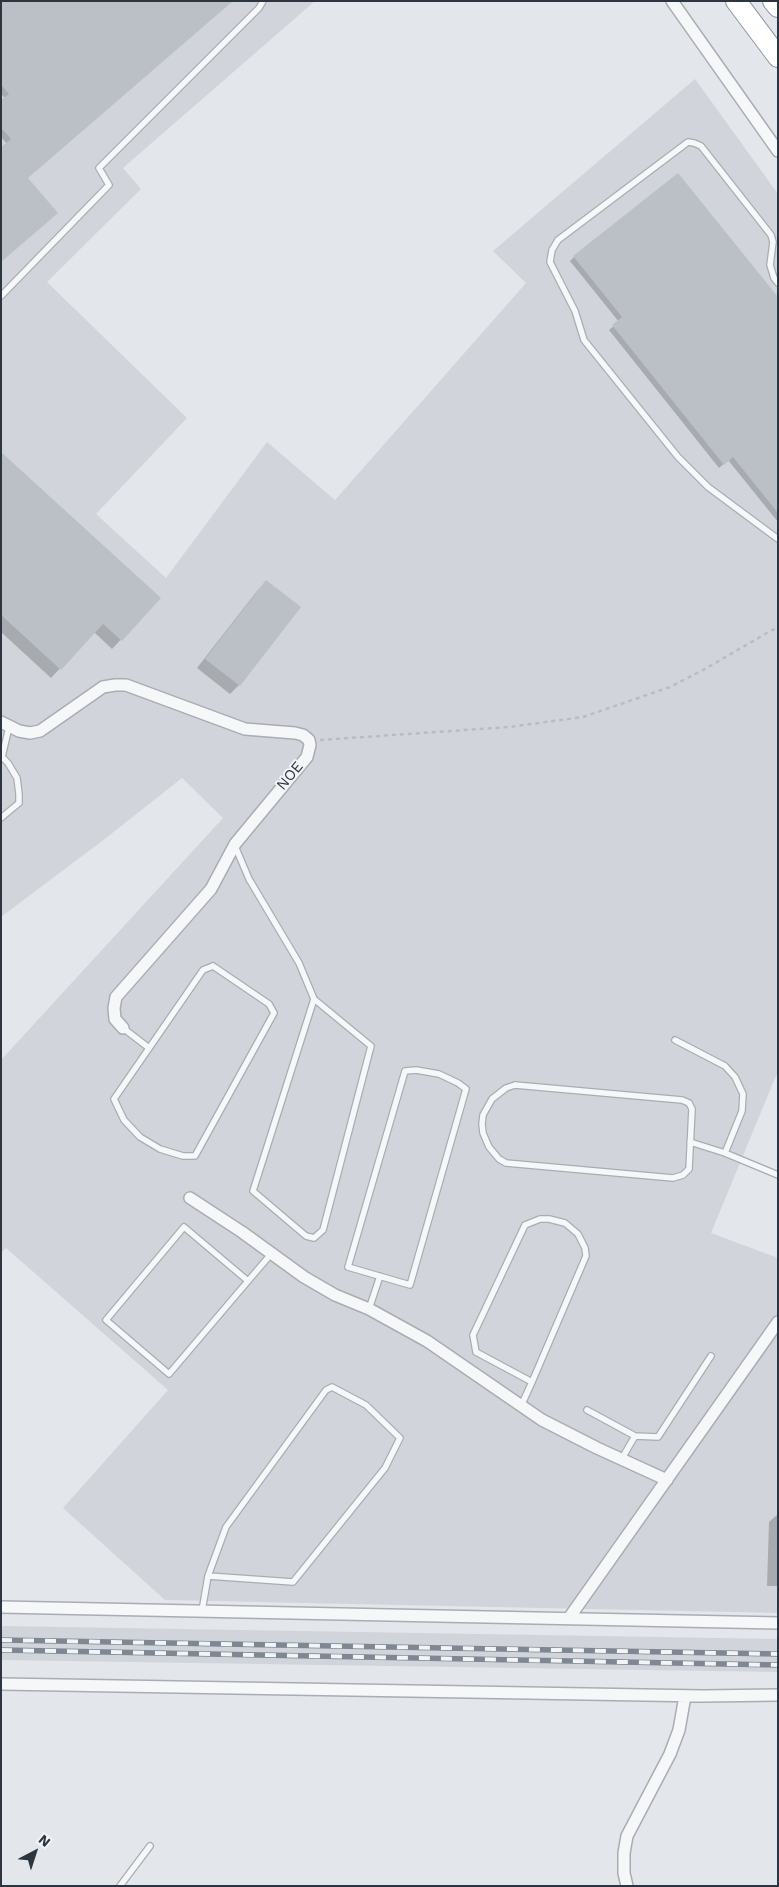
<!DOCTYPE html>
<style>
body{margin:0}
#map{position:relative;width:779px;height:1887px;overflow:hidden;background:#e3e6ea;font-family:"Work Sans",sans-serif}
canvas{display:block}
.frame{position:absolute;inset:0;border:2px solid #2c3540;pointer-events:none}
.north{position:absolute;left:10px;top:1827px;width:50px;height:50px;-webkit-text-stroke:4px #f2f5f7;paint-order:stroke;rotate:40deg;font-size:14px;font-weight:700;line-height:20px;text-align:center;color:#2c3540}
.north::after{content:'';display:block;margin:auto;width:18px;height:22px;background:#2c3540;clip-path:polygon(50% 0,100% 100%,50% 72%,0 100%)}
</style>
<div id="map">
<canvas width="779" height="1887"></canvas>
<div class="frame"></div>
<div class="north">N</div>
</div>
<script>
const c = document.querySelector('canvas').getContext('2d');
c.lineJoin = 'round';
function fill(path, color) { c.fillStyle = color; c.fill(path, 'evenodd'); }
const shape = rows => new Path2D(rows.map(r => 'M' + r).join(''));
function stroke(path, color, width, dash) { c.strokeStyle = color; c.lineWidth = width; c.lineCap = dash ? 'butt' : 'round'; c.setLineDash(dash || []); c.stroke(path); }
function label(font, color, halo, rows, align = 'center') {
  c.font = font + ' "Work Sans",sans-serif'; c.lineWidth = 4; c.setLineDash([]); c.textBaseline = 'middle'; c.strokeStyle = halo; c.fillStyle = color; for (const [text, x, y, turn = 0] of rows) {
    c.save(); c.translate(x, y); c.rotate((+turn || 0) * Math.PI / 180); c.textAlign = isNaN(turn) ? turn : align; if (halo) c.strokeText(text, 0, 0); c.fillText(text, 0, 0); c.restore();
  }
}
fill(shape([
 [1,1,315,1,123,168,141,189,47,282,187,418,96,514,166,578,267,442,335,500,526,283,493,251,695,79,778,194,778,1071,711,1233,778,1258,778,1613,165,1600,63,1508,168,1390,6,1248,1,1253,1,1060,223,818,182,778,106,838,1,917],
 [1,1626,778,1639,778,1672,1,1660]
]), '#d1d5db');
fill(shape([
 [1,1,27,178,1,261,7,144,1,137,1,102,5,98,1,94],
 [574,257,778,299,778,522,728,460,719,468,609,330,619,322,570,261],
 [1,453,160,598,112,649,94,632,51,678,1,632],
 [266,582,239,685,230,694,197,668,257,591],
 [778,1514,778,1586,767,1586,769,1522]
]), '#0003');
fill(shape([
 [1,1,233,1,28,178,58,213,1,262,1,147,11,139,1,128,1,100,9,94,1,85],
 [678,173,778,297,778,513,733,457,724,465,612,325,622,317,573,256],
 [1,452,161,598,122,641,103,624,61,670,1,615],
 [266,580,301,607,240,686,205,659]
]), '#bbc0c6');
const lane = shape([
 [778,283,774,278,770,265,773,242,771,235,701,146,694,143,688,142,558,240,552,250,550,262,575,311,584,340,678,457,708,487,778,539],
 [1,296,109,185,99,168,259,8,263,1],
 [1,756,8,763,17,778,19,794,19,803,1,818],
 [2,757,9,727],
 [235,846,249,879,299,963,314,999,253,1191,306,1236,314,1238,323,1230,371,1046,314,999],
 [213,966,269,1004,274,1013,195,1156,183,1156,160,1149,140,1137,124,1120,114,1099,203,970,213,966],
 [123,1028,149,1048],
 [675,1040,725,1066,735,1077,743,1094,742,1111,725,1153],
 [416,1070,439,1074,458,1083,466,1089,410,1285,348,1267,405,1071,416,1070],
 [515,1085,682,1100,689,1103,692,1109,689,1169,683,1175,673,1178,506,1163,499,1159,489,1147,483,1133,482,1124,483,1115,492,1099,506,1088,515,1085],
 [690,1142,725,1153,778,1175],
 [248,1281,184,1227,106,1320,169,1374,248,1281,272,1253],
 [369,1309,380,1276],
 [521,1406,532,1382,586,1256,585,1248,578,1234,565,1223,549,1219,540,1219,525,1225,473,1335,476,1352,532,1382],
 [587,1410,635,1436,621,1460],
 [635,1436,658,1437,711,1356],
 [202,1611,208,1576,226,1527,326,1390,332,1387,366,1405,400,1438,385,1468,293,1582,208,1576],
 [120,1886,150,1846]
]);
const street = shape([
 [672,1,778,151],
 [1,722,19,731,30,733,40,731,103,687,115,685,126,685,245,729,295,733,303,735,309,740,310,745,307,757,235,844,211,889,116,997,114,1008,115,1019,123,1028],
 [190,1198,242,1232,304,1277,335,1295,369,1309,427,1341,542,1420,597,1448,667,1480],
 [1,1607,778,1623],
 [569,1618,778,1322],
 [1,1684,703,1696,778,1695],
 [627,1886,624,1873,624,1853,627,1836,670,1754,679,1730,685,1696]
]);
const highway = shape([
 [736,1,778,57],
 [773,1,778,7]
]);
stroke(lane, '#a8adb4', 8);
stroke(street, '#a8adb4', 14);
stroke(highway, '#8c959f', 22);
stroke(shape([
 [320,740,509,727,583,717,670,687,705,669,772,630,778,629]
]), '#b9bdc1', 2.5, [4, 4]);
stroke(lane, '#f5f7f8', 5.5);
stroke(street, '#f5f7f8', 11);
stroke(highway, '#fff', 20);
const rail = shape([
 [1,1640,778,1654],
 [1,1650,778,1665]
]);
stroke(rail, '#7e8792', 5.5);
stroke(rail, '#f2f5f7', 4, [11]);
label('15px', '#2c3540', '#f2f5f7', [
 ["NOE",290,776,-50]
]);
</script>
